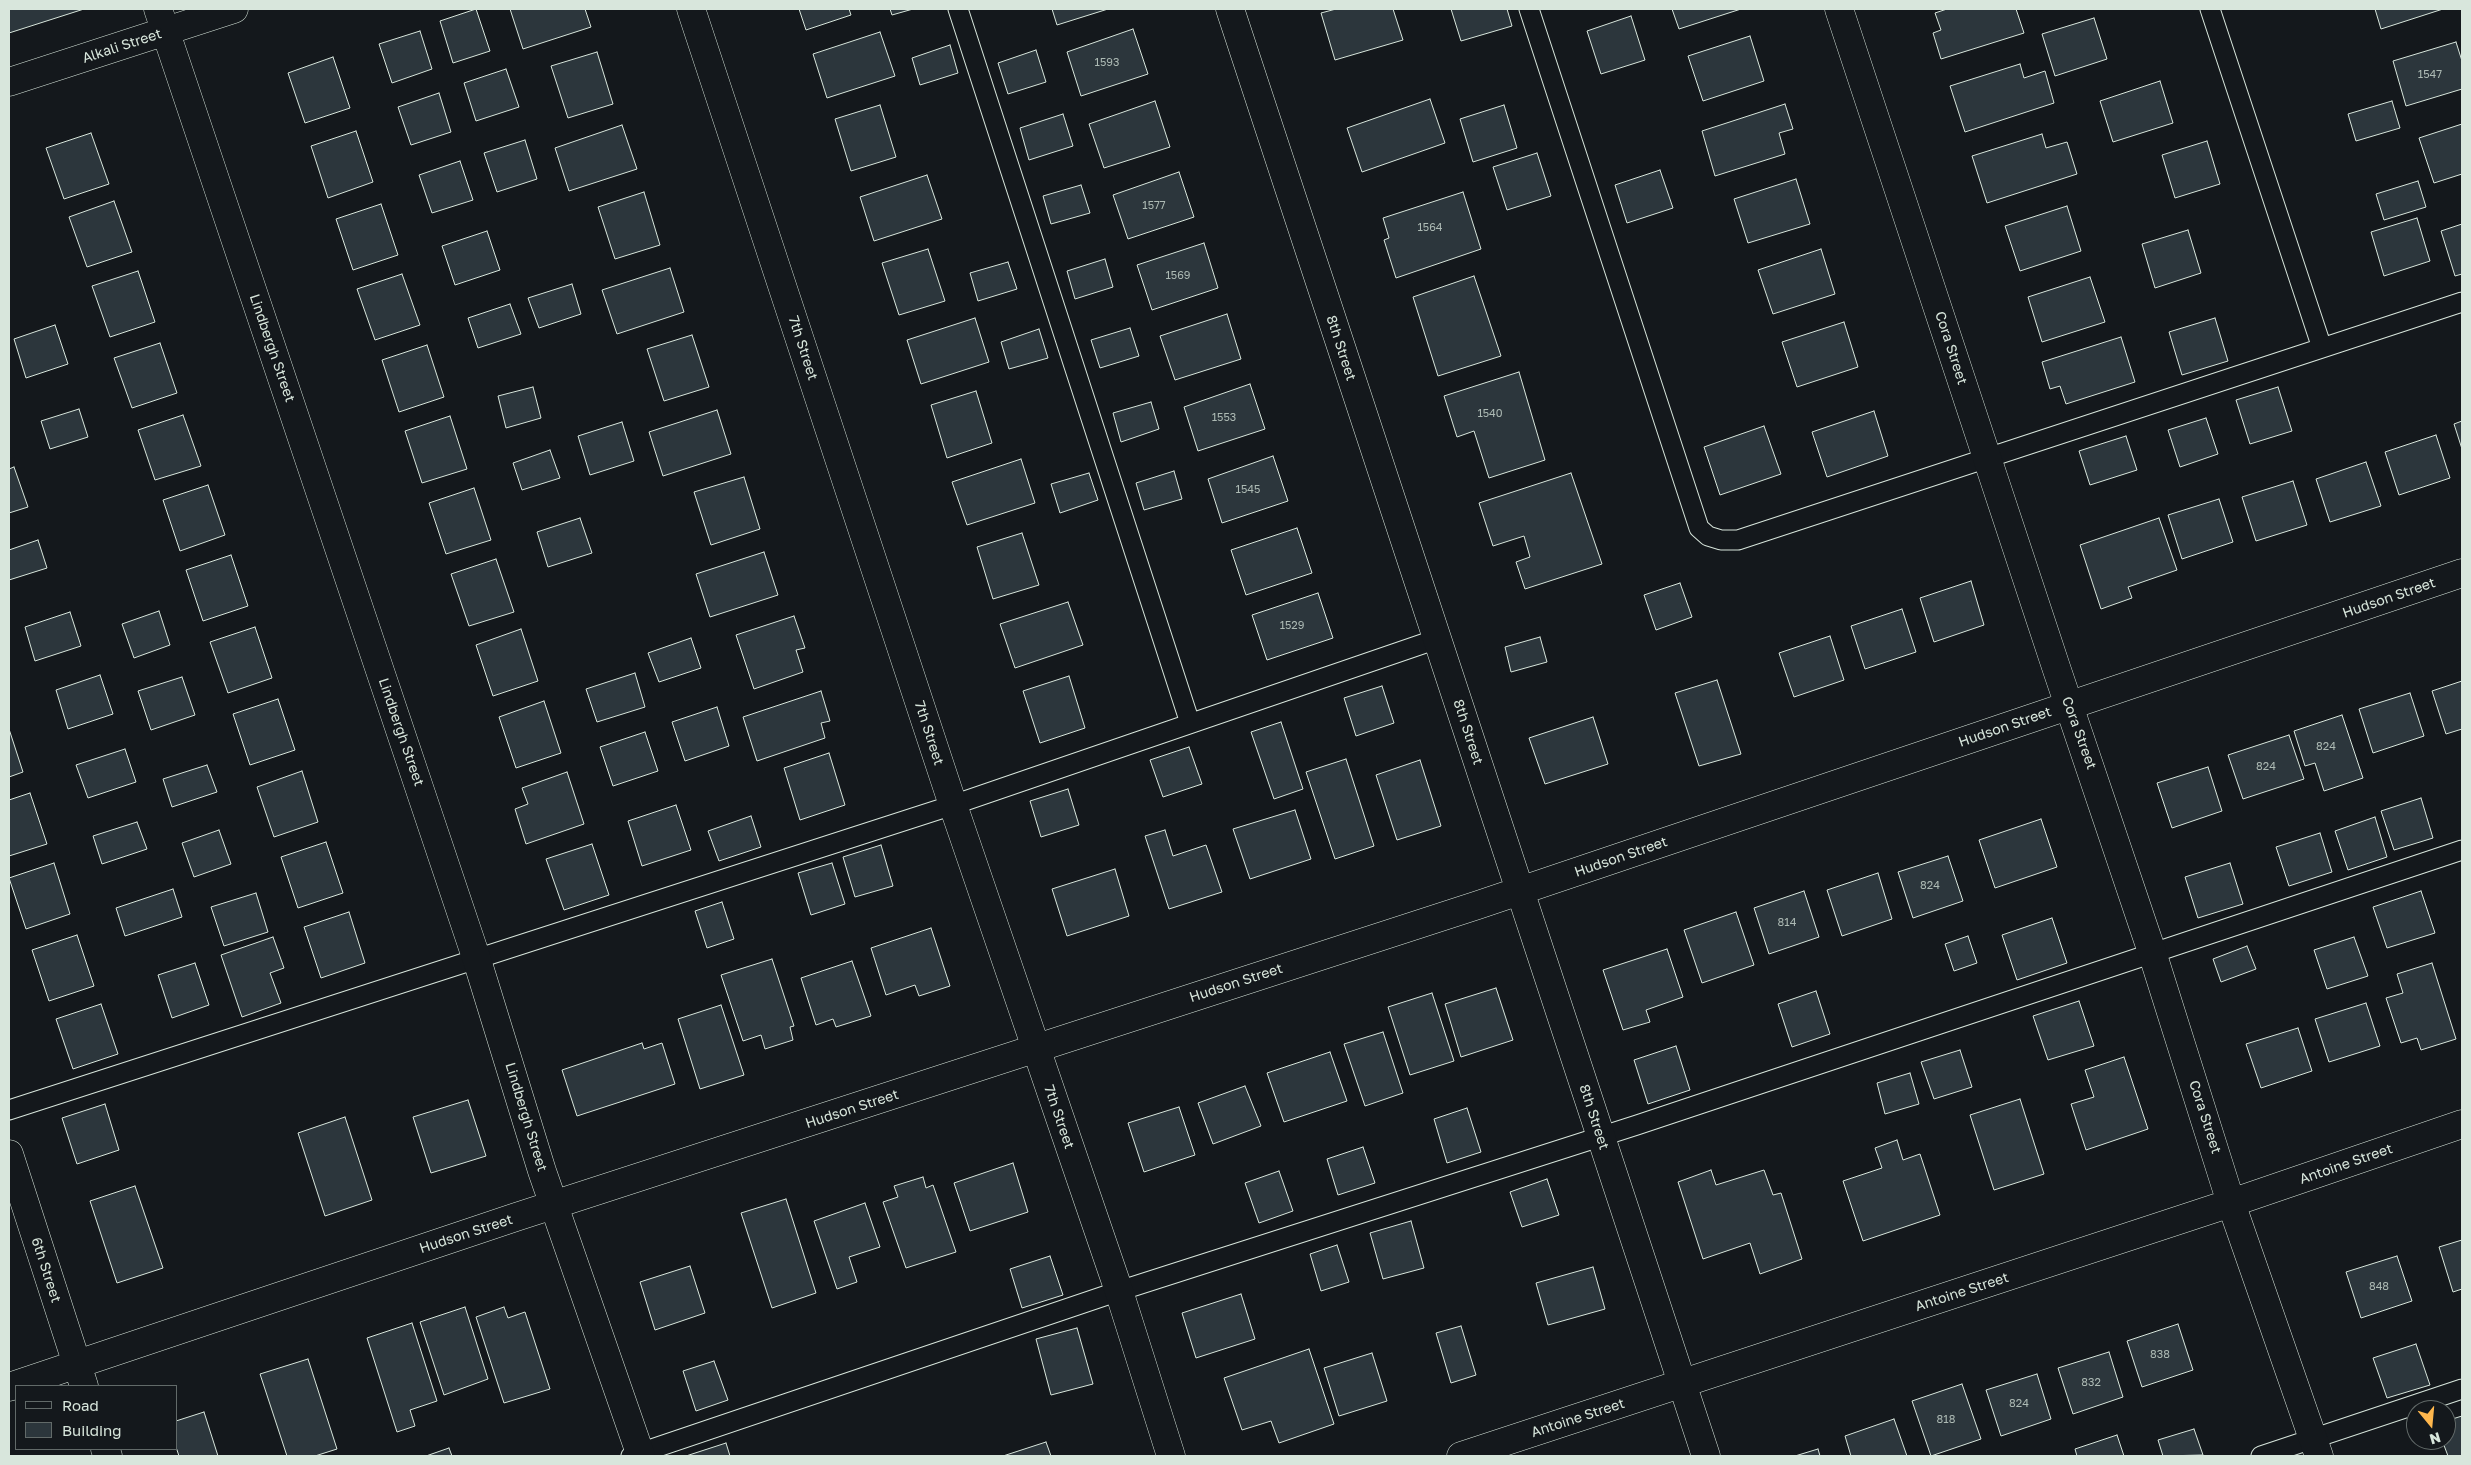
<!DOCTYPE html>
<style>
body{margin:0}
#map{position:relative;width:2471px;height:1465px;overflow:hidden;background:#14181c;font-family:"Golos Text",sans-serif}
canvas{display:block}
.frame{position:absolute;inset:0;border:10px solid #d8e6dc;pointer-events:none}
.legend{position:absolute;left:15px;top:1385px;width:162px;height:65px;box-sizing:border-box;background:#14181c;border:1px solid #626a69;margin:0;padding:6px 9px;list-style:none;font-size:15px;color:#d8e6dc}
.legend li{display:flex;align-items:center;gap:10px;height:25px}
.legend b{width:25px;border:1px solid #626a69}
.north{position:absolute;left:2406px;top:1400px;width:50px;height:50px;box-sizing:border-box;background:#14181c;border:1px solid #626a69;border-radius:50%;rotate:163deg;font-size:14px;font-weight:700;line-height:20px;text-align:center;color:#d8e6dc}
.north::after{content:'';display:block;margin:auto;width:18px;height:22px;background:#ffb74d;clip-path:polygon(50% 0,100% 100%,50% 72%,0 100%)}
</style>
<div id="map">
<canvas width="2471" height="1465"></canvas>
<div class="frame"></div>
<ul class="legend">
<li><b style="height:6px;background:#14181c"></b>Road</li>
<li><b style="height:14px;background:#2c363c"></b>Building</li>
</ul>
<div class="north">N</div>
</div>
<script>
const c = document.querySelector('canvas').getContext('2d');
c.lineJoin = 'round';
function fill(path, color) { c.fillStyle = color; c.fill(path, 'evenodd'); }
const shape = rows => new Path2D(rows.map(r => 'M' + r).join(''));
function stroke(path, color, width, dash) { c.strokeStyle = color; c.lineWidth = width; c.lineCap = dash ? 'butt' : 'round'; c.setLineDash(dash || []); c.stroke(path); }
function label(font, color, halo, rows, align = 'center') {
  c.font = font + ' "Golos Text",sans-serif'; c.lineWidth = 4; c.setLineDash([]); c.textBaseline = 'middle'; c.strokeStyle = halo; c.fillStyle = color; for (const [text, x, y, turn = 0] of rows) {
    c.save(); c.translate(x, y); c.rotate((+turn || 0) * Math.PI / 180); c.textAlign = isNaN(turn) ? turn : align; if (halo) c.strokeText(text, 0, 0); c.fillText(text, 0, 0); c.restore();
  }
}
const building = shape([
 [9,9,84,9,9,33,9,9],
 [476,9,490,51,453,63,440,21,476,9],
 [510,9,585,9,591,27,523,49,510,9],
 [799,9,849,9,851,15,806,30,799,9],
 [890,9,913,9,892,15,890,9],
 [1052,9,1108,9,1057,25,1052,9],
 [1336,9,1393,9,1403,40,1335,60,1321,13,1336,9],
 [1451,9,1507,9,1512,26,1461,41,1451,9],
 [1672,9,1741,9,1679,29,1672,9],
 [1947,9,2016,9,2024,33,1941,59,1933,33,1941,30,1935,13,1947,9],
 [2375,9,2443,9,2381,29,2375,9],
 [1631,16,1645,60,1601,74,1587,31,1631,16],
 [2094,18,2107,59,2055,76,2042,34,2094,18],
 [1133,29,1148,74,1081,96,1067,52,1133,29],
 [420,31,432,69,392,83,379,44,420,31],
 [880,32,895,76,827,98,813,54,880,32],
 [1750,36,1764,81,1703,101,1688,56,1750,36],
 [2456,42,2462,61,2462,89,2406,106,2393,61,2456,42],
 [950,45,958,73,920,85,912,58,950,45],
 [1036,50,1046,82,1008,94,998,63,1036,50],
 [597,52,613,104,568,118,551,66,597,52],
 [333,57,350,108,305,123,288,73,333,57],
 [2020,64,2024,78,2045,71,2054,103,1965,132,1950,86,2020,64],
 [506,69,519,107,476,121,464,83,506,69],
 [2160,81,2173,123,2113,142,2100,101,2160,81],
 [439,93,451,132,411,145,398,107,439,93],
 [1430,99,1445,143,1362,172,1347,128,1430,99],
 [1155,101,1170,147,1104,168,1089,124,1155,101],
 [2392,101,2400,128,2356,141,2348,114,2392,101],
 [1785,104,1793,129,1779,133,1785,154,1715,176,1702,131,1785,104],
 [880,105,896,157,851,171,835,119,880,105],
 [1504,105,1517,148,1473,162,1460,119,1504,105],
 [1063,114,1073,146,1029,160,1020,128,1063,114],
 [2462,124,2462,174,2434,183,2419,138,2462,124],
 [622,125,637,169,569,191,555,148,622,125],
 [356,131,373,182,328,198,311,146,356,131],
 [91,133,109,184,64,199,46,148,91,133],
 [2042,134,2046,148,2067,142,2077,174,1987,203,1972,156,2042,134],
 [525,140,537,179,497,192,484,153,525,140],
 [2207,141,2220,184,2175,198,2162,155,2207,141],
 [1537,153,1551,196,1507,210,1493,167,1537,153],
 [460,161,473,200,432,213,419,175,460,161],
 [1660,170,1673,208,1627,223,1615,185,1660,170],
 [1179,172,1194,217,1128,239,1113,195,1179,172],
 [927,175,942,219,874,241,860,197,927,175],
 [1796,179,1810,224,1748,243,1734,199,1796,179],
 [2418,181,2426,207,2384,220,2376,194,2418,181],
 [1081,185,1090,213,1051,224,1043,196,1081,185],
 [644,192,660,245,615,259,598,207,644,192],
 [1463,192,1481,249,1396,278,1384,240,1389,238,1383,218,1463,192],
 [114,201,132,252,87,267,69,217,114,201],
 [381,204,398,255,353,270,336,219,381,204],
 [2067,206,2081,251,2020,271,2005,226,2067,206],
 [2417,218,2430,261,2384,276,2371,232,2417,218],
 [2462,224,2462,274,2455,276,2441,231,2462,224],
 [2188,230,2201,273,2155,288,2142,244,2188,230],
 [487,231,500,270,455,285,442,246,487,231],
 [1204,243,1218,288,1152,310,1137,265,1204,243],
 [928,249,945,301,899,315,882,263,928,249],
 [1821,249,1835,294,1773,314,1758,270,1821,249],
 [1105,259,1113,287,1075,299,1067,271,1105,259],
 [1008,262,1017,289,978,301,970,273,1008,262],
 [670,268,684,312,617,334,602,290,670,268],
 [138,271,155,322,110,337,92,286,138,271],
 [402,274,420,325,375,340,357,289,402,274],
 [1474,276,1501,356,1438,376,1413,297,1474,276],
 [2090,277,2105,322,2042,342,2028,297,2090,277],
 [572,284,581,314,539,328,528,298,572,284],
 [510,304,521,334,478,348,468,318,510,304],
 [1227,314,1241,359,1175,380,1160,336,1227,314],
 [975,318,989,362,921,384,907,340,975,318],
 [2215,318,2228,361,2182,375,2169,332,2215,318],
 [1844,322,1858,367,1797,387,1782,342,1844,322],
 [55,325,68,364,26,378,14,339,55,325],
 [1130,328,1139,356,1100,368,1091,340,1130,328],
 [1039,329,1048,358,1009,369,1001,342,1039,329],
 [692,335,709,387,664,401,647,349,692,335],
 [2121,337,2135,382,2066,404,2060,386,2050,389,2042,362,2121,337],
 [160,343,177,393,132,408,114,358,160,343],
 [427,345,444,397,399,412,382,360,427,345],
 [1519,372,1545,460,1489,478,1474,431,1457,437,1444,396,1519,372],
 [1250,384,1265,429,1198,451,1184,407,1250,384],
 [533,387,541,418,506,428,498,396,533,387],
 [2278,387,2292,431,2250,444,2236,400,2278,387],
 [976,391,992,443,947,458,931,405,976,391],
 [1151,402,1159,429,1121,442,1113,413,1151,402],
 [79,409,88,437,50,449,41,421,79,409],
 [717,410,731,454,663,476,649,432,717,410],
 [1874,411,1888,456,1827,477,1812,432,1874,411],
 [183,415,201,466,155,480,138,430,183,415],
 [450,416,467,469,422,483,405,431,450,416],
 [2206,418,2218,454,2180,467,2168,430,2206,418],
 [2462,421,2462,449,2454,424,2462,421],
 [622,422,634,461,590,475,578,436,622,422],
 [1764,426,1781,474,1720,495,1704,447,1764,426],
 [2436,435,2450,478,2399,495,2385,452,2436,435],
 [2126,436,2137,470,2090,485,2079,451,2126,436],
 [550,450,560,478,522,490,513,463,550,450],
 [1273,456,1288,501,1222,523,1208,479,1273,456],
 [1021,459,1035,503,967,525,952,482,1021,459],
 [2366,462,2381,506,2330,522,2316,479,2366,462],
 [14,467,28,507,9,513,9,469,14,467],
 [1174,471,1182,499,1144,510,1136,483,1174,471],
 [1089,473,1098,500,1060,513,1051,484,1089,473],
 [1571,473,1602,564,1525,589,1516,562,1530,557,1524,536,1493,546,1479,503,1571,473],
 [744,477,760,529,711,545,694,492,744,477],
 [2293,481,2307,525,2256,541,2242,497,2293,481],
 [208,485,225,535,180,551,163,500,208,485],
 [474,488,491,540,446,554,429,503,474,488],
 [2219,499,2233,542,2182,559,2168,515,2219,499],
 [580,518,592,553,548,567,537,532,580,518],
 [2159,518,2177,570,2128,587,2132,598,2101,609,2080,545,2159,518],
 [1297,528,1312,573,1246,595,1231,550,1297,528],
 [1022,533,1039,585,993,599,977,547,1022,533],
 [38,540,47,568,9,580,9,550,38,540],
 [764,552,778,595,710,617,696,574,764,552],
 [231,555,248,606,203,621,186,570,231,555],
 [496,559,514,612,469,626,451,574,496,559],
 [1971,581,1984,625,1934,642,1920,598,1971,581],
 [1680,583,1692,617,1656,630,1644,595,1680,583],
 [1318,593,1333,638,1267,660,1252,615,1318,593],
 [1068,602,1083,645,1015,668,1000,624,1068,602],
 [1902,609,1916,652,1865,669,1851,626,1902,609],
 [159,611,170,645,134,658,122,624,159,611],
 [70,612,81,646,35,661,25,627,70,612],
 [794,616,805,648,796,650,803,672,754,689,736,635,794,616],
 [255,627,272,678,228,693,210,642,255,627],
 [521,629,538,681,493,696,476,645,521,629],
 [1830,636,1844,680,1794,697,1779,653,1830,636],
 [1540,637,1547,662,1511,672,1505,647,1540,637],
 [691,638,701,668,659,682,648,653,691,638],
 [635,673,645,707,597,722,586,689,635,673],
 [100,675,113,714,68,729,56,690,100,675],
 [1069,676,1085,728,1040,743,1023,691,1069,676],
 [182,677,195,715,151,730,138,691,182,677],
 [1717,680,1741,754,1699,766,1675,693,1717,680],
 [2462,681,2462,729,2446,734,2432,691,2462,681],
 [1382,686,1394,723,1356,736,1344,698,1382,686],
 [821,691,830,721,821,723,825,738,757,761,743,717,821,691],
 [2410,693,2424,736,2373,753,2359,709,2410,693],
 [278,699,295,750,250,765,233,714,278,699],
 [544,701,561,753,516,768,499,717,544,701],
 [717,707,729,746,685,761,672,722,717,707],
 [2342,715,2363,778,2324,791,2315,763,2305,766,2294,731,2342,715],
 [1593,717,1608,764,1545,784,1529,738,1593,717],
 [1281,722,1303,789,1274,799,1251,732,1281,722],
 [9,729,23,772,9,777,9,729],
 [645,732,658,771,613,786,600,747,645,732],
 [2289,735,2304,779,2243,799,2228,755,2289,735],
 [1189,747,1202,784,1163,797,1150,760,1189,747],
 [125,749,136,782,88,798,76,765,125,749],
 [829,753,845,805,800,820,784,768,829,753],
 [1346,759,1374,846,1335,859,1306,772,1346,759],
 [1420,760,1441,826,1397,840,1376,775,1420,760],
 [207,765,217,792,172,807,163,779,207,765],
 [2208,767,2222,811,2172,828,2157,783,2208,767],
 [302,771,318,822,274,837,257,787,302,771],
 [567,772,584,824,526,844,515,809,528,804,522,788,567,772],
 [1068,789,1079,825,1041,837,1030,801,1068,789],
 [30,793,47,844,9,856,9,800,30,793],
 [2421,798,2433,838,2394,850,2381,811,2421,798],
 [676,805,691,850,642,866,628,821,676,805],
 [1295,810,1311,859,1250,879,1233,829,1295,810],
 [751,816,761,847,719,861,708,831,751,816],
 [2375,817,2387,857,2348,870,2335,831,2375,817],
 [2041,819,2057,867,1995,888,1979,840,2041,819],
 [137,822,147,849,102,864,93,836,137,822],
 [219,830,231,864,194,877,182,843,219,830],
 [1165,830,1173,856,1206,845,1222,892,1169,909,1145,836,1165,830],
 [2320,833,2332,872,2289,886,2276,847,2320,833],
 [326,842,343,893,298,908,281,857,326,842],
 [592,844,609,895,564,910,546,859,592,844],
 [881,845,893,886,855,897,843,857,881,845],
 [1948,856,1963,901,1913,918,1898,872,1948,856],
 [54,863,70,914,26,929,9,878,54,863],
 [832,863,845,904,811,915,798,873,832,863],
 [2230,863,2243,904,2198,918,2185,877,2230,863],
 [1115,869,1129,916,1067,936,1052,889,1115,869],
 [1878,873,1892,919,1842,936,1827,890,1878,873],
 [173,889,182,917,125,936,116,908,173,889],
 [1804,891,1819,937,1769,954,1754,908,1804,891],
 [2421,891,2435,933,2387,948,2373,907,2421,891],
 [256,893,268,932,224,946,211,907,256,893],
 [722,902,734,939,707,948,695,911,722,902],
 [349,912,365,963,321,978,304,927,349,912],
 [1736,912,1754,965,1702,983,1684,930,1736,912],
 [2052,918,2067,963,2017,980,2002,935,2052,918],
 [931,928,950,986,919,996,915,985,886,995,871,948,931,928],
 [77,935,94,986,49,1001,32,950,77,935],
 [1968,936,1977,963,1954,971,1945,944,1968,936],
 [273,937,284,968,270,973,281,1003,242,1017,221,955,273,937],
 [2354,937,2368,976,2327,989,2314,950,2354,937],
 [2247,946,2256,969,2221,982,2213,959,2247,946],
 [1667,949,1683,997,1646,1010,1650,1022,1623,1030,1603,970,1667,949],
 [772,959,794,1026,790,1027,793,1040,765,1049,761,1035,743,1041,721,975,772,959],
 [852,961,871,1016,836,1027,833,1019,816,1025,801,978,852,961],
 [195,963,209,1005,172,1018,158,975,195,963],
 [2432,963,2456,1039,2421,1050,2417,1038,2401,1043,2386,998,2403,993,2397,974,2432,963],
 [1496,988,1513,1040,1461,1057,1445,1004,1496,988],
 [1816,991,1830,1034,1792,1047,1778,1004,1816,991],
 [1432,993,1454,1061,1410,1075,1388,1007,1432,993],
 [2079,1001,2094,1046,2048,1060,2033,1016,2079,1001],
 [2366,1003,2380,1046,2329,1062,2315,1019,2366,1003],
 [101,1004,118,1054,73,1069,56,1019,101,1004],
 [721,1005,744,1075,700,1089,678,1019,721,1005],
 [2298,1028,2312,1071,2261,1088,2246,1044,2298,1028],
 [1383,1032,1403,1093,1365,1106,1344,1044,1383,1032],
 [642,1043,644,1049,662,1043,675,1084,577,1116,562,1070,642,1043],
 [1676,1046,1690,1090,1648,1104,1634,1060,1676,1046],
 [1960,1050,1972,1087,1934,1099,1921,1062,1960,1050],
 [1330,1052,1347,1101,1284,1122,1267,1073,1330,1052],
 [2124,1057,2148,1129,2086,1150,2071,1104,2094,1097,2085,1070,2124,1057],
 [1910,1073,1919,1104,1885,1114,1877,1083,1910,1073],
 [1245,1086,1261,1126,1213,1144,1198,1103,1245,1086],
 [2020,1099,2044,1174,1994,1190,1970,1115,2020,1099],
 [468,1100,486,1156,431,1173,413,1117,468,1100],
 [105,1104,119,1150,77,1164,62,1118,105,1104],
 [1179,1107,1195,1155,1144,1172,1128,1123,1179,1107],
 [1467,1108,1481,1152,1447,1163,1434,1119,1467,1108],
 [345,1117,372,1200,325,1216,298,1133,345,1117],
 [1897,1140,1903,1160,1920,1154,1940,1215,1863,1241,1843,1181,1882,1168,1875,1148,1897,1140],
 [1363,1147,1375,1183,1338,1195,1327,1159,1363,1147],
 [1013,1163,1028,1212,970,1231,954,1183,1013,1163],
 [1711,1170,1716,1185,1764,1170,1773,1195,1781,1193,1802,1259,1760,1274,1750,1243,1703,1259,1678,1182,1711,1170],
 [1279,1171,1293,1211,1259,1223,1245,1183,1279,1171],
 [923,1177,926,1188,933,1185,956,1252,906,1268,883,1202,898,1197,894,1186,923,1177],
 [1547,1179,1559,1215,1522,1227,1510,1192,1547,1179],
 [135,1186,163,1268,117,1283,90,1201,135,1186],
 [786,1199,816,1293,772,1308,741,1213,786,1199],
 [865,1203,880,1247,849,1257,857,1282,837,1289,814,1221,865,1203],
 [1411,1221,1424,1268,1383,1279,1370,1233,1411,1221],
 [2462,1240,2462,1289,2453,1292,2439,1247,2462,1240],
 [1337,1245,1349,1282,1321,1291,1310,1254,1337,1245],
 [1050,1256,1063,1295,1022,1308,1010,1269,1050,1256],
 [2397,1256,2412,1301,2361,1318,2346,1272,2397,1256],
 [690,1266,705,1313,655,1330,640,1282,690,1266],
 [1593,1267,1605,1309,1548,1325,1536,1283,1593,1267],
 [1241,1294,1255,1339,1196,1358,1182,1313,1241,1294],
 [465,1307,488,1379,444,1395,420,1322,465,1307],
 [504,1307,508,1318,525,1312,550,1389,504,1403,476,1317,504,1307],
 [412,1323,437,1401,410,1410,415,1426,397,1432,367,1338,412,1323],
 [2178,1324,2193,1370,2142,1387,2127,1341,2178,1324],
 [1461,1326,1476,1375,1451,1383,1436,1333,1461,1326],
 [1077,1328,1093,1384,1051,1395,1036,1339,1077,1328],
 [2416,1344,2430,1385,2387,1398,2373,1358,2416,1344],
 [1309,1349,1334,1424,1279,1443,1271,1421,1242,1430,1224,1378,1309,1349],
 [2109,1352,2123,1397,2073,1414,2058,1368,2109,1352],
 [1372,1353,1387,1401,1339,1416,1324,1368,1372,1353],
 [308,1359,337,1449,315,1456,287,1456,260,1374,308,1359],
 [714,1361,728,1400,696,1411,683,1371,714,1361],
 [2037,1374,2051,1419,2001,1436,1986,1390,2037,1374],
 [1962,1384,1981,1439,1931,1456,1912,1401,1962,1384],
 [204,1412,218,1456,179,1456,176,1447,176,1421,204,1412],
 [2462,1416,2462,1456,2448,1456,2442,1440,2446,1440,2446,1421,2462,1416],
 [1894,1419,1907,1456,1851,1456,1845,1436,1894,1419],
 [2194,1429,2203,1455,2163,1456,2158,1440,2194,1429],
 [2117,1435,2124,1456,2077,1456,2075,1449,2117,1435],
 [1046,1442,1051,1456,1003,1456,1046,1442],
 [726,1443,730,1456,686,1456,726,1443],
 [449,1448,452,1456,426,1456,449,1448],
 [1818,1449,1820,1456,1795,1456,1818,1449]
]);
fill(building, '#2c363c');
stroke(building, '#d8e6dc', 1);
const lane = shape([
 [958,9,1190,723],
 [1529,9,1699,528,1708,536,1721,540,1738,540,2462,302],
 [2210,9,2322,348],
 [9,1110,953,805,1437,639],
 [631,1456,1119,1291,1637,1125,2462,850],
 [2261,1456,2462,1389]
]);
const street = shape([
 [158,9,477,960,542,1171,641,1456],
 [691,9,953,805,1119,1291,1171,1456],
 [1230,9,1706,1456],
 [1839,9,2057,670,2152,952,2231,1203,2319,1456],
 [9,82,234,9],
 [9,1154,84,1386],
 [9,1387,516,1217,1478,905,2462,573],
 [105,1449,108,1456],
 [1461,1456,2231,1203,2462,1124]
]);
stroke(lane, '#d8e6dc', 21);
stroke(street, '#d8e6dc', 29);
stroke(lane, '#14181c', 19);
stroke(street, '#14181c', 28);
label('11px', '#adbab4', null, [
 ["1593",1107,63],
 ["1547",2430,75],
 ["1577",1154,206],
 ["1564",1430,228],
 ["1569",1178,276],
 ["1540",1490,414],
 ["1553",1224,418],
 ["1545",1248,490],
 ["1529",1292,626],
 ["824",2326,747],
 ["824",2266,767],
 ["824",1930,886],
 ["814",1787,923],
 ["848",2379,1287],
 ["838",2160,1355],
 ["832",2091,1383],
 ["824",2019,1404],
 ["818",1946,1420]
]);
label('14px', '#d8e6dc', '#14181c', [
 ["Alkali Street",122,46,-18],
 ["Lindbergh Street",272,348,71],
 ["7th Street",803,348,72],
 ["8th Street",1341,348,72],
 ["Cora Street",1951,348,72],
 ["Hudson Street",2389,598,-19],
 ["Hudson Street",2005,727,-19],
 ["Lindbergh Street",401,732,71],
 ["8th Street",1468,732,72],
 ["7th Street",929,733,72],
 ["Cora Street",2079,733,70],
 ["Hudson Street",1621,857,-19],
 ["Hudson Street",1236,983,-18],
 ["Hudson Street",852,1109,-18],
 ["Lindbergh Street",526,1117,73],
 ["7th Street",1059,1117,71],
 ["8th Street",1594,1117,72],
 ["Cora Street",2205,1117,72],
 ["Antoine Street",2346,1164,-19],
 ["Hudson Street",466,1234,-18],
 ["6th Street",46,1270,72],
 ["Antoine Street",1962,1292,-18],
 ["Antoine Street",1578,1418,-18]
]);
</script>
